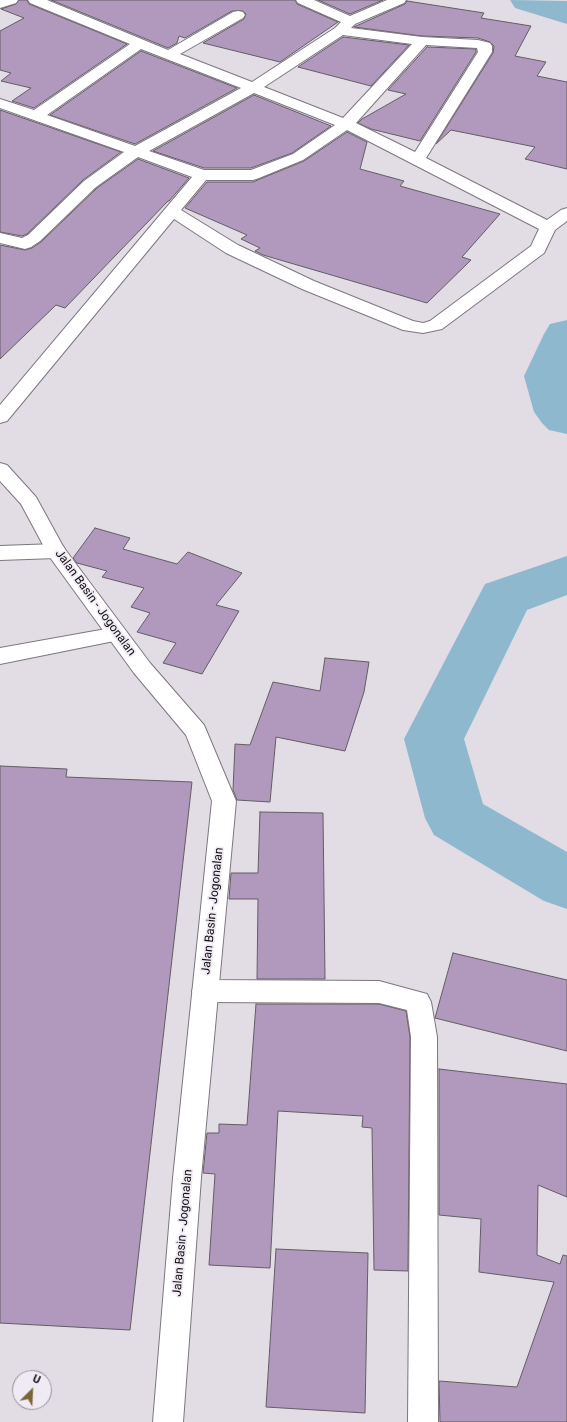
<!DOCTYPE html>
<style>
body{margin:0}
#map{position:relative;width:567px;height:1422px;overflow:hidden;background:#e2dce5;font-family:Roboto,sans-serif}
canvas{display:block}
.north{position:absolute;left:12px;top:1370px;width:40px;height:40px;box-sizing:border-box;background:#efeaf3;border:1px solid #959197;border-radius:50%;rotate:24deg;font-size:11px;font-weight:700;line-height:16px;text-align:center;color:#0d0b0e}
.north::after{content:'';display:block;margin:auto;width:14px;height:18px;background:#7a6635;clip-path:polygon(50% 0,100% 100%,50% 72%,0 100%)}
</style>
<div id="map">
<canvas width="567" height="1422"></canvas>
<div class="north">U</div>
</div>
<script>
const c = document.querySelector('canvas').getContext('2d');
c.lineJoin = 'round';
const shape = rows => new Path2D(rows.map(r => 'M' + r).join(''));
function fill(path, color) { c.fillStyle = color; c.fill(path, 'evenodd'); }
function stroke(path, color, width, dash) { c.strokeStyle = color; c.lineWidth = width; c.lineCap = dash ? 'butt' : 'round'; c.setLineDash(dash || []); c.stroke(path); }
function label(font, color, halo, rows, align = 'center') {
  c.font = font + ' Roboto,sans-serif'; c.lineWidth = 3.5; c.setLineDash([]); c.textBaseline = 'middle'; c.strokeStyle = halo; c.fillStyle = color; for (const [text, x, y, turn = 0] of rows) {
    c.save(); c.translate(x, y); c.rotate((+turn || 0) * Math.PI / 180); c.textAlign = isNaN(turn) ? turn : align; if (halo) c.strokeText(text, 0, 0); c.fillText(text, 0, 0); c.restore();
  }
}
fill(shape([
 [510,0,567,1,567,24,515,8,510,0],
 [567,320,567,434,549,430,542,423,534,412,524,376,544,334,550,324,567,320],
 [567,556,567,595,527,610,464,739,483,804,567,852,567,909,544,901,434,835,425,818,404,739,485,584,567,556]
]), '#8db8ce');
const building = shape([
 [19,0,27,0,29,4,127,44,34,108,12,101,31,88,1,81,11,73,0,70,0,31,24,18,1,9,16,4,19,0],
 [51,0,295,0,297,4,338,22,280,62,203,43,244,19,246,14,243,11,232,11,185,38,179,36,177,43,168,48,51,0],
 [318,0,383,0,350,14,318,0],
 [407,1,484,13,481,18,531,26,515,56,546,62,537,76,567,82,567,169,525,159,535,147,451,130,436,144,493,53,494,46,490,42,478,38,422,36,354,27,405,4,407,1],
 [343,37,409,45,371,86,298,67,343,37],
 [427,47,476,49,476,52,420,141,371,129,358,123,362,119,406,94,388,90,427,47],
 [141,51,237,88,135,144,50,115,141,51],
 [254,95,331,126,292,153,251,168,204,168,153,151,254,95],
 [0,110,121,152,83,180,27,234,22,236,0,232,0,110],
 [347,132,367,142,360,169,404,181,400,186,500,214,462,257,471,260,427,303,263,255,255,251,260,248,241,239,247,235,185,208,207,182,253,182,260,179,304,161,347,132],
 [138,159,189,178,169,201,168,201,65,308,56,305,0,359,0,245,25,250,32,248,41,242,97,188,138,159],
 [95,528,130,538,123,549,177,564,188,552,242,573,216,605,239,611,202,674,163,663,176,643,137,632,150,613,131,607,144,588,102,577,107,571,77,563,73,558,95,528],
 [325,658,369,662,364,692,345,751,276,737,270,802,237,800,233,790,235,744,250,745,273,682,320,691,325,658],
 [0,766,67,769,66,777,192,782,130,1330,0,1323,0,766],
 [260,812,323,813,325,979,257,979,258,899,229,899,231,873,258,873,260,812],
 [453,953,567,980,567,1051,435,1018,453,953],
 [256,1004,379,1004,406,1011,410,1037,408,1271,374,1270,372,1128,362,1127,363,1116,278,1111,270,1268,209,1265,215,1174,203,1173,207,1133,219,1133,219,1124,247,1125,256,1004],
 [439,1069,567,1084,567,1197,538,1185,537,1255,560,1264,563,1255,567,1256,567,1422,440,1422,439,1381,517,1387,554,1282,479,1272,481,1219,439,1215,439,1069],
 [276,1249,368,1253,365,1413,266,1407,276,1249]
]);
fill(building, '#b099bc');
stroke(building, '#625d65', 1);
const street = shape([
 [28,0,47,0,168,50,233,12,238,11,243,12,245,15,243,18,180,54,252,82,335,28,341,22,298,3,296,0,314,0,350,16,387,0,406,0,404,3,355,24,351,28,422,37,478,40,490,43,492,46,492,52,426,158,547,220,561,210,567,208,567,221,555,230,544,253,442,329,423,333,403,330,302,289,226,253,174,219,7,421,0,423,0,405,192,177,138,157,96,187,40,241,31,247,25,249,0,243,0,233,22,238,28,235,84,181,124,152,0,108,0,99,34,110,130,44,30,3,28,0],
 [343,35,412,44,343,118,264,87,343,35],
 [426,45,477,48,478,52,415,152,356,123,426,45],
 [141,49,241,88,135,146,47,115,141,49],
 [254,93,335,125,293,154,251,170,204,170,149,151,254,93],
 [347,130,539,229,531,246,430,321,423,323,413,321,314,281,238,245,181,210,206,180,253,180,259,178,303,160,347,130],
 [56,544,63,546,66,551,63,556,56,558,0,560,0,546,56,544],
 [117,627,124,629,128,634,124,639,0,664,0,648,117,627],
 [205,980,379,981,427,994,431,1002,437,1037,438,1422,408,1422,411,1037,407,1010,379,1003,205,1002,196,999,192,991,196,983,205,980]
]);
const secondary = shape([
 [0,0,18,0,16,3,0,8,0,0],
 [0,463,7,465,36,497,64,548,150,663,204,725,236,801,201,1178,183,1422,153,1422,173,1178,212,801,186,735,134,673,49,556,21,504,0,481,0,463]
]);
stroke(street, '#7c777f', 2);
stroke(secondary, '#7c777f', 2);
fill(street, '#fff');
fill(secondary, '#fff');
label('12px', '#0d0b0e', '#efeaf3', [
 ["Jalan Basin - Jogonalan",95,603,54],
 ["Jalan Basin - Jogonalan",213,911,-84],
 ["Jalan Basin - Jogonalan",183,1233,-85]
]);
</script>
